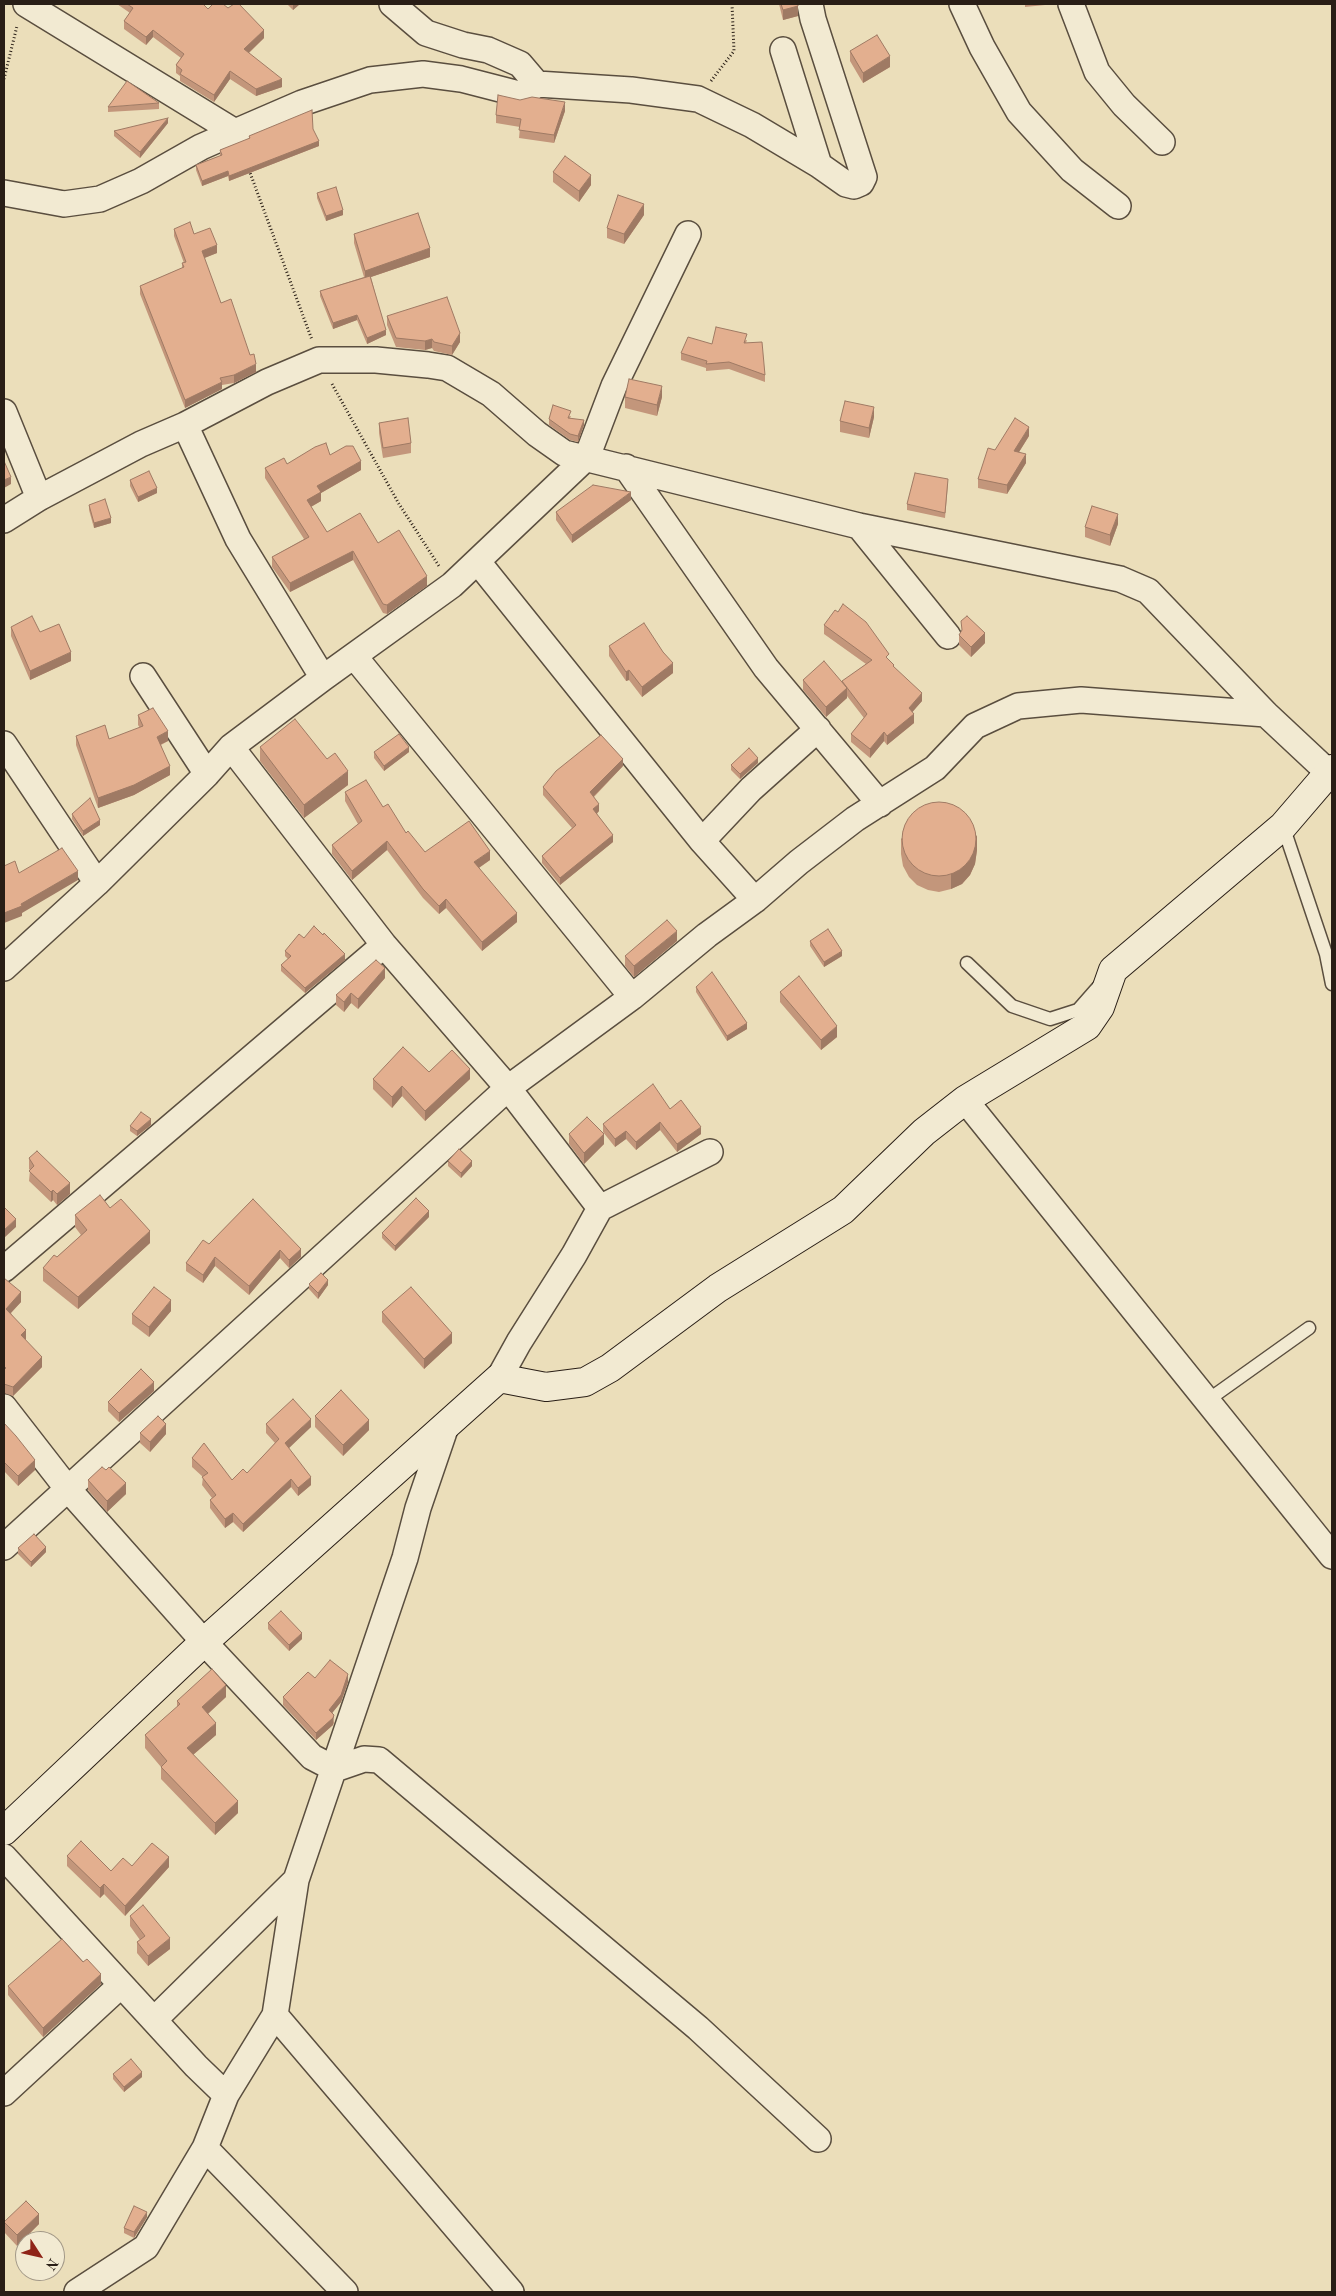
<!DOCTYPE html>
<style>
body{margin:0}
#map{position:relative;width:1336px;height:2296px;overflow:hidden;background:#ebdeba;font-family:"Old Standard TT",serif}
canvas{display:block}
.frame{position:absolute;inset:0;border:5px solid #291e16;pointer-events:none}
.north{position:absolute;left:15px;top:2231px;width:50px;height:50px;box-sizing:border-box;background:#f2ead2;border:1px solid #a29887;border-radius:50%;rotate:125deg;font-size:14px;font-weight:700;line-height:20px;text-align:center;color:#291e16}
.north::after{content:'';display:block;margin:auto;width:18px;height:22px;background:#8f2418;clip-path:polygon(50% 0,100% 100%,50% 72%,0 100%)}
</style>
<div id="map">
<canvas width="1336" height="2296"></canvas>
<div class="frame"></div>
<div class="north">N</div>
</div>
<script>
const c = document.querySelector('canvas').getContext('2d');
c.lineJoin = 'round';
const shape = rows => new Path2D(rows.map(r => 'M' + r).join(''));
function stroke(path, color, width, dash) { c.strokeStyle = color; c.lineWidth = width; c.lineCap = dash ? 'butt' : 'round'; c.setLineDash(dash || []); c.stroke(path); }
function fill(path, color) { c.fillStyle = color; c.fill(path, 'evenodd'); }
const lane = shape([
 [1283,826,1326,954,1332,984],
 [967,963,1012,1006,1050,1019,1078,1010,1100,985],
 [1208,1400,1309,1328]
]);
const street = shape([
 [26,4,235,132],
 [962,4,982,47,1019,112,1072,170,1118,206],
 [1071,4,1097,72,1124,105,1162,142],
 [783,50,819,165],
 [537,84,631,90,698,99,752,125,819,165,846,184,854,186,861,183,864,177,813,19,810,4],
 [4,193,64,204,100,199,141,181,201,147,235,132,302,103,370,80,423,74,461,79,523,95,537,84,520,64,488,50,463,45,426,33,392,4],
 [4,412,39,498],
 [185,425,238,539,323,678],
 [626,467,766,668,880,804],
 [4,520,39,498,141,444,185,425,267,382,319,360,376,360,428,365,447,368,491,394,537,434,564,453,859,526,1120,579,1148,591,1266,714,1328,772],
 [859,526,948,636],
 [478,562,702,841,755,900],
 [354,656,632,997],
 [143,676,207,774],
 [4,744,97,883],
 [231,747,384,945,508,1088,600,1208,574,1255,519,1342,499,1378],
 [702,841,751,789,818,729],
 [4,968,97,883,207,774,231,747,323,678,452,585,587,457,614,386,688,234],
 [965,1100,1332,1556],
 [600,1208,710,1152],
 [4,1269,384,945],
 [4,1407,67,1488,204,1642,312,1757,335,1769,364,1759,379,1760,698,2028,818,2139],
 [4,1547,508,1088,632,997,707,935,755,900,799,862,855,819,935,768,975,726,1018,706,1081,700,1266,714],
 [4,1857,196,2066,226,2095],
 [275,2015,511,2292],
 [155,2019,296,1880],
 [4,2093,121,1985],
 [205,2148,345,2292],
 [77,2292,146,2247,205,2148,226,2095,275,2015,296,1880,405,1558,418,1508,446,1426]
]);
const secondary = shape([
 [4,1831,204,1642,499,1378,546,1387,585,1382,610,1368,718,1288,843,1210,924,1132,965,1100,1087,1026,1100,1007,1113,970,1283,826,1332,769]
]);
stroke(lane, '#5a4e3f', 15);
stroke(street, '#5a4e3f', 28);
stroke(secondary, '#291e16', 30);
stroke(shape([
 [4,79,17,26],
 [711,81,734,51,732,4],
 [249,170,312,340],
 [332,384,399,504,439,566]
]), '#291e16', 3, [1, 2.5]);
stroke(lane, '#f2ead2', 12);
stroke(street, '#f2ead2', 25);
stroke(secondary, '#f2ead2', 28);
fill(shape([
 [117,4,203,4,208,9,264,38,249,53,282,87,256,96,230,79,214,102,180,81,180,76,176,73,176,65,181,58,153,37,146,45,124,29,124,21,130,13],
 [287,4,300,4,293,10],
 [779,4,798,4,798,16,783,20],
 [1025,4,1045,4,1045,5,1025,7],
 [850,51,890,67,863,83,850,61],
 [159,103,159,109,108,112,108,107],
 [565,111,554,143,519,138,520,127,496,123,496,115],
 [168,123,140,158,114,136,114,131],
 [313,129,319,146,229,181,228,176,202,186,196,170,196,165,220,156,220,150,249,139,249,136],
 [553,172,591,185,579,202,553,182],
 [317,193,343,215,326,221,317,198],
 [644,215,624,244,607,238,607,228],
 [174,229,194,234,217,253,204,258,221,303,256,372,234,383,222,385,222,389,185,408,140,294,140,286,182,268,182,263,184,263,174,236],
 [354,234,430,257,371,277,386,335,367,344,357,320,333,329,320,296,320,291,364,277,354,243],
 [387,316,460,342,452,355,434,351,432,348,425,350,396,347,387,325],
 [747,340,746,343,765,375,765,382,729,369,706,371,706,368,681,360,681,353],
 [625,397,662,397,657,416,625,408],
 [571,416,570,418,584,425,578,442,570,440,549,425,549,419],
 [874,417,869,438,840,432,840,421],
 [379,423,411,443,411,453,383,458,379,433],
 [1029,436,1019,452,1026,463,1007,494,978,488,978,479,995,450],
 [330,455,361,470,321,493,321,501,311,507,327,532,378,543,427,586,387,614,383,613,353,560,290,592,272,567,272,557,304,539,265,478,265,468],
 [130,480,157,493,138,502,130,486],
 [948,484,945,518,907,510,907,504],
 [631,500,572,543,556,520,556,512],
 [89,505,111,523,94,528,89,510],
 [1118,524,1110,546,1085,537,1085,527],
 [824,625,889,660,894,668,922,701,912,712,914,723,887,745,884,741,870,758,851,742,851,734,864,718,847,696,847,698,826,717,803,690,803,680,842,682,866,664,824,634],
 [11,627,40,632,71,661,30,680,11,636],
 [962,630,985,643,971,657,959,645,959,635],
 [609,646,673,673,642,697,629,680,626,681,609,656],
 [138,715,168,741,161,745,170,775,134,795,98,808,76,745,76,736,109,739,140,728,138,725],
 [260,747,348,785,304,818,260,761],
 [374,752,409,752,384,771,374,758],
 [758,763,740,779,731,770,731,765],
 [623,766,594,797,599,811,597,814,613,842,560,885,542,863,542,856,572,828,543,795,543,787],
 [345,792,383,807,406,833,425,852,490,860,479,868,517,922,482,951,446,908,439,914,423,898,387,850,352,880,332,854,332,845,358,824,345,801],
 [72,814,100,825,83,836,72,819],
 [901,839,977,850,975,864,970,875,962,884,951,889,939,892,928,890,917,885,909,877,903,866,901,854],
 [323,935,345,960,305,993,281,971,281,965,288,959,285,956,285,951,304,938],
 [677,941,634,977,625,966,625,956],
 [810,941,842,956,824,967,810,946],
 [385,978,358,1009,351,1003,344,1012,336,1005,336,995],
 [696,987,747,1029,727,1041,696,992],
 [780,992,837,1037,821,1050,780,1002],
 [429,1072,470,1079,425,1121,402,1096,392,1108,373,1089,373,1079],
 [670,1109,701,1134,677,1152,660,1130,636,1150,626,1139,615,1147,603,1132,603,1124],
 [151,1125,137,1136,130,1131,130,1126],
 [569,1134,604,1144,584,1164,569,1144],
 [29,1158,70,1194,57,1205,53,1200,51,1202,29,1181,30,1170,29,1169],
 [448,1161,472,1166,461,1178,448,1166],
 [253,1199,301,1257,289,1268,280,1258,249,1295,215,1266,203,1283,186,1271,186,1263,209,1244],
 [110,1208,150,1243,78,1309,43,1281,43,1268,57,1257,81,1235,75,1227,75,1215],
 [429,1217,395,1251,382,1238,382,1233],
 [4,1278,21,1302,11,1313,26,1339,25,1340,42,1367,13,1396,4,1393],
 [309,1284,328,1285,318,1299,309,1289],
 [171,1311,149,1337,132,1324,132,1314],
 [382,1312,452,1343,424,1369,382,1322],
 [154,1391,119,1422,108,1411,108,1402],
 [315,1416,369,1430,343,1456,315,1427],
 [4,1423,35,1470,18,1486,4,1471],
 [266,1424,311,1427,288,1448,311,1485,298,1496,291,1487,243,1532,233,1522,225,1528,210,1508,210,1500,212,1498,202,1485,203,1477,192,1467,192,1458,232,1480,247,1473,275,1443,266,1433],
 [140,1433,166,1434,150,1452,140,1443],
 [88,1480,126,1494,107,1512,88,1490],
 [18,1548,46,1552,31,1567,18,1554],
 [268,1623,302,1639,289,1651,268,1629],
 [315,1678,348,1682,341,1702,332,1713,334,1723,333,1725,316,1740,283,1705,283,1697],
 [226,1697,208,1714,216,1735,193,1755,238,1813,215,1835,161,1779,161,1767,145,1748,145,1735,177,1707,177,1701],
 [67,1856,111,1871,132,1866,169,1867,125,1916,104,1894,100,1898,67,1866],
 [130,1916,170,1949,148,1966,137,1953,137,1942,140,1940,130,1926],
 [83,1962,101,1984,43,2037,8,1995,8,1986],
 [113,2074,142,2077,124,2092,113,2079],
 [147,2217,134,2238,124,2233,124,2228],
 [4,2222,39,2224,17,2246,4,2232]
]), '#c3967b');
fill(shape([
 [293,4,300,4,293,10],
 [798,6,798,16,783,20,783,10],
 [153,30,153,37,146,45,146,37],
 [264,30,264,38,244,57,244,49],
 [890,56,890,67,863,83,863,73],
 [230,71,230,79,214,102,214,95],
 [282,79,282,87,256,96,256,89],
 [565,102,565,111,554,143,554,135],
 [168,118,168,123,140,158,140,152],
 [319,141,319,146,229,181,229,176],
 [228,171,228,176,202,186,202,181],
 [591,175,591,185,579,202,579,191],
 [644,204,644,215,624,244,624,234],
 [343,210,343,215,326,221,326,216],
 [217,245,217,253,202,259,202,251],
 [430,248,430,257,365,279,365,271],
 [357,315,357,320,333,329,333,323],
 [386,330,386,335,367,344,367,338],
 [460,333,460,342,452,355,452,346],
 [432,339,432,348,425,350,425,341],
 [256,364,256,372,234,383,234,375],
 [222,382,222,389,185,408,185,400],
 [662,386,662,397,657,416,657,405],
 [874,407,874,417,869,438,869,428],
 [584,420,584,425,578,442,578,436],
 [1029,427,1029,436,1014,460,1014,451],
 [1026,454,1026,463,1007,494,1007,485],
 [361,461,361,470,321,493,321,501,307,509,307,500,317,486],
 [11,477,11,484,4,488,4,480],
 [157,488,157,493,138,502,138,497],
 [631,492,631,500,572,543,572,535],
 [1118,514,1118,524,1110,546,1110,535],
 [111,518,111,523,94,528,94,523],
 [353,551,353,560,290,592,290,583],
 [427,576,427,586,387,614,387,605],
 [985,633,985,643,971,657,971,647],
 [71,652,71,661,30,680,30,671],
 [673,663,673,673,642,697,642,687],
 [629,670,629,680,626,681,626,672],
 [847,688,847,698,826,717,826,707],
 [922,693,922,701,909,716,909,708],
 [914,714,914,723,887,745,887,736],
 [168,731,168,741,157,746,157,737],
 [884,732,884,741,870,758,870,749],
 [409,747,409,752,384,771,384,766],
 [758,758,758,763,740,779,740,774],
 [623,759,623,766,590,800,590,792],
 [170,766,170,775,134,795,98,808,98,798],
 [348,771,348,785,304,818,304,805],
 [599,804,599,811,593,817,593,809],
 [100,820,100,825,83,836,83,831],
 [613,835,613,842,560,885,560,878],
 [977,835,977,850,975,864,970,875,962,884,951,889,951,874],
 [387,841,387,850,352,880,352,871],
 [490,851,490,860,474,871,474,862],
 [78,871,78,880,22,913,22,916,4,923,4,913],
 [446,899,446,908,439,914,439,906],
 [517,913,517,922,482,951,482,942],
 [677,931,677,941,634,977,634,966],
 [842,951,842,956,824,967,824,962],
 [345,954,345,960,305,993,305,988],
 [385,968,385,978,358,1009,358,999],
 [351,993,351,1003,344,1012,344,1002],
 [747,1023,747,1029,727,1041,727,1036],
 [837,1026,837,1037,821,1050,821,1040],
 [470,1069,470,1079,425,1121,425,1111],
 [402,1086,402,1096,392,1108,392,1097],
 [151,1119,151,1125,137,1136,137,1131],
 [660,1122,660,1130,636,1150,636,1142],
 [701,1127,701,1134,677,1152,677,1144],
 [626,1131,626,1139,615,1147,615,1139],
 [604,1134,604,1144,584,1164,584,1153],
 [472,1161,472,1166,461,1178,461,1173],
 [70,1183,70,1194,57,1205,57,1194],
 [53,1190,53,1200,51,1202,51,1192],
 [429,1211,429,1217,395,1251,395,1246],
 [16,1219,16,1227,4,1238,4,1230],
 [150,1231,150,1243,78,1309,78,1297],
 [301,1249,301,1257,289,1268,289,1260],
 [280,1250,280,1258,249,1295,249,1286],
 [215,1257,215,1266,203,1283,203,1275],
 [328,1280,328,1285,318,1299,318,1293],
 [21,1292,21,1302,6,1318,6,1309],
 [171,1300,171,1311,149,1337,149,1327],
 [26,1330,26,1339,21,1345,21,1335],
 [452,1333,452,1343,424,1369,424,1359],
 [42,1357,42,1367,13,1396,13,1387],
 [154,1382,154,1391,119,1422,119,1413],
 [311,1419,311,1427,285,1452,285,1443],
 [369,1420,369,1430,343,1456,343,1445],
 [166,1424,166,1434,150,1452,150,1442],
 [35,1460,35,1470,18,1486,18,1476],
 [311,1477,311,1485,298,1496,298,1488],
 [291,1479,291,1487,243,1532,243,1524],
 [126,1483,126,1494,107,1512,107,1501],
 [233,1513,233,1522,225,1528,225,1519],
 [46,1547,46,1552,31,1567,31,1562],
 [302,1633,302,1639,289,1651,289,1645],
 [348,1674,348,1682,341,1702,329,1717,329,1710],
 [226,1685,226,1697,202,1719,202,1707],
 [334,1715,333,1725,316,1740,316,1733],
 [216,1723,216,1735,187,1760,187,1748],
 [238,1801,238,1813,215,1835,215,1823],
 [169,1857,169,1867,125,1916,125,1906],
 [104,1884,104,1894,100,1898,100,1888],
 [170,1938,170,1949,148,1966,148,1956],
 [101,1974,101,1984,43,2037,43,2028],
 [142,2072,142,2077,124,2092,124,2087],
 [147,2212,147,2217,134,2238,134,2232],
 [39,2214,39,2224,17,2246,17,2235]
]), '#9f7a64');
const building = shape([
 [127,4,203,4,208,9,213,4,223,4,228,8,234,4,239,4,264,30,244,49,282,79,256,89,230,71,214,95,180,74,182,70,176,65,184,54,153,30,146,37,124,21,133,8,127,4],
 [781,4,798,4,798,6,783,10,781,4],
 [877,35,890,56,863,73,850,51,877,35],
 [127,81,159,103,108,107,127,81],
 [498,95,520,100,532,97,565,102,554,135,519,130,521,119,496,115,498,95],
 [312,110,313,129,319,141,229,176,228,171,202,181,196,165,222,155,220,150,250,138,249,136,312,110],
 [168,118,140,152,114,131,168,118],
 [565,156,591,175,579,191,553,172,565,156],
 [336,187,343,210,326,216,317,193,336,187],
 [618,195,644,204,624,234,607,228,618,195],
 [418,213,430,248,365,271,354,234,418,213],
 [190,222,194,234,210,228,217,245,202,251,221,303,231,299,250,355,254,354,256,364,234,375,220,378,222,382,185,400,140,286,184,267,182,263,186,262,174,229,190,222],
 [370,276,386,330,367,338,357,315,333,323,320,291,370,276],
 [447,297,460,333,452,346,434,342,432,339,425,341,396,338,387,316,447,297],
 [716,327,747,334,744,343,762,342,765,375,729,362,706,364,707,361,681,353,688,337,712,344,716,327],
 [629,379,662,386,657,405,625,397,629,379],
 [845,401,874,407,869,428,840,421,845,401],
 [553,405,571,411,568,418,584,420,578,436,570,434,549,419,553,405],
 [408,418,411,443,383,448,379,423,408,418],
 [1015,418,1029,427,1014,451,1026,454,1007,485,978,479,988,448,995,450,1015,418],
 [326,443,330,455,346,446,353,446,361,461,317,486,321,492,307,500,327,532,360,513,378,543,399,530,427,576,387,605,383,604,353,551,290,583,272,557,309,537,265,468,284,458,287,464,315,447,326,443],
 [4,461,11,477,4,480,4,461],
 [149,471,157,488,138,497,130,480,149,471],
 [915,473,948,479,945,513,907,504,915,473],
 [593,485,631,492,572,535,556,512,593,485],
 [105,499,111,518,94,523,89,505,105,499],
 [1092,506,1118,514,1110,535,1085,527,1092,506],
 [843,604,866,622,889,654,886,657,894,665,893,666,922,693,909,708,914,714,887,736,884,732,870,749,851,734,867,714,842,681,872,660,824,625,835,610,838,612,843,604],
 [32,616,40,632,59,624,71,652,30,671,11,627,32,616],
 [967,616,985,633,971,647,959,635,962,630,961,621,967,616],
 [644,623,663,652,673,663,642,687,629,670,626,672,609,646,644,623],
 [824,661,847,688,826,707,803,680,824,661],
 [153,708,168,731,157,737,170,766,134,785,98,798,76,736,105,725,109,739,143,726,138,715,153,708],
 [295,719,327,759,335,753,348,771,304,805,260,747,295,719],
 [399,734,409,747,384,766,374,752,399,734],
 [601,735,623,759,590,792,599,804,593,809,613,835,560,878,542,856,576,825,543,787,556,771,601,735],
 [749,748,758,758,740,774,731,765,749,748],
 [366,780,383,807,388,804,406,833,408,831,425,852,469,821,490,851,474,862,517,913,482,942,446,899,439,906,423,889,387,841,352,871,332,845,362,821,345,792,366,780],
 [90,798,100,820,83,831,72,814,90,798],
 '902 839a37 37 0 1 1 74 0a37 37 0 1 1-74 0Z',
 [62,848,78,871,21,904,22,906,4,913,4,866,15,861,19,873,62,848],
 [667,920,677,931,634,966,625,956,667,920],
 [314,926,323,935,324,933,345,954,305,988,281,965,291,956,285,951,299,934,304,938,314,926],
 [828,929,842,951,824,962,810,941,828,929],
 [376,960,385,968,358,999,351,993,344,1002,336,995,376,960],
 [712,972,747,1023,727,1036,696,987,712,972],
 [799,976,837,1026,821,1040,780,992,799,976],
 [403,1047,429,1072,452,1050,470,1069,425,1111,402,1086,392,1097,373,1079,403,1047],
 [653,1084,670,1109,681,1100,701,1127,677,1144,660,1122,636,1142,626,1131,615,1139,603,1124,653,1084],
 [141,1112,151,1119,137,1131,130,1126,141,1112],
 [587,1117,604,1134,584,1153,569,1134,587,1117],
 [459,1149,472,1161,461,1173,448,1161,459,1149],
 [37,1151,70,1183,57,1194,53,1190,51,1192,29,1171,34,1166,29,1158,37,1151],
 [100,1195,110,1208,121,1199,150,1231,78,1297,43,1268,54,1255,57,1257,87,1230,75,1215,100,1195],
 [416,1198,429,1211,395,1246,382,1233,416,1198],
 [253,1199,301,1249,289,1260,280,1250,249,1286,215,1257,203,1275,186,1263,203,1240,209,1244,253,1199],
 [4,1207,16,1219,4,1230,4,1207],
 [321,1273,328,1280,318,1293,309,1284,321,1273],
 [4,1278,21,1292,6,1309,26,1330,21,1335,42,1357,13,1387,4,1384,4,1370,6,1368,4,1366,4,1278],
 [154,1287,171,1300,149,1327,132,1314,154,1287],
 [411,1287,452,1333,424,1359,382,1312,411,1287],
 [141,1369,154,1382,119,1413,108,1402,141,1369],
 [341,1390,369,1420,343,1445,315,1416,341,1390],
 [293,1399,311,1419,285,1443,311,1477,298,1488,291,1479,243,1524,233,1513,225,1519,210,1500,216,1495,202,1477,208,1473,192,1458,204,1443,232,1480,243,1469,247,1473,279,1439,266,1424,293,1399],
 [158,1416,166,1424,150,1442,140,1433,158,1416],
 [4,1423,16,1436,35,1460,18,1476,4,1462,4,1423],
 [102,1467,106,1470,109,1467,126,1483,107,1501,88,1480,102,1467],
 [34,1534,46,1547,31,1562,18,1548,34,1534],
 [281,1611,302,1633,289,1645,268,1623,281,1611],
 [330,1660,348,1674,341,1695,329,1710,334,1715,333,1718,316,1733,283,1697,308,1672,315,1678,330,1660],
 [212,1669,226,1685,202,1707,216,1723,187,1748,238,1801,215,1823,161,1767,167,1761,145,1735,180,1704,177,1701,212,1669],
 [81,1841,111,1871,123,1858,132,1866,152,1843,169,1857,125,1906,104,1884,100,1888,67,1856,81,1841],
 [143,1905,170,1938,148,1956,137,1942,145,1936,130,1916,143,1905],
 [62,1939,83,1962,87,1959,101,1974,43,2028,8,1986,62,1939],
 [131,2059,142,2072,124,2087,113,2074,131,2059],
 [26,2201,39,2214,17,2235,4,2222,26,2201],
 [134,2206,147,2212,134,2232,124,2228,134,2206]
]);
fill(building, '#e3af8f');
stroke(building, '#9f7a64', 1);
</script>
